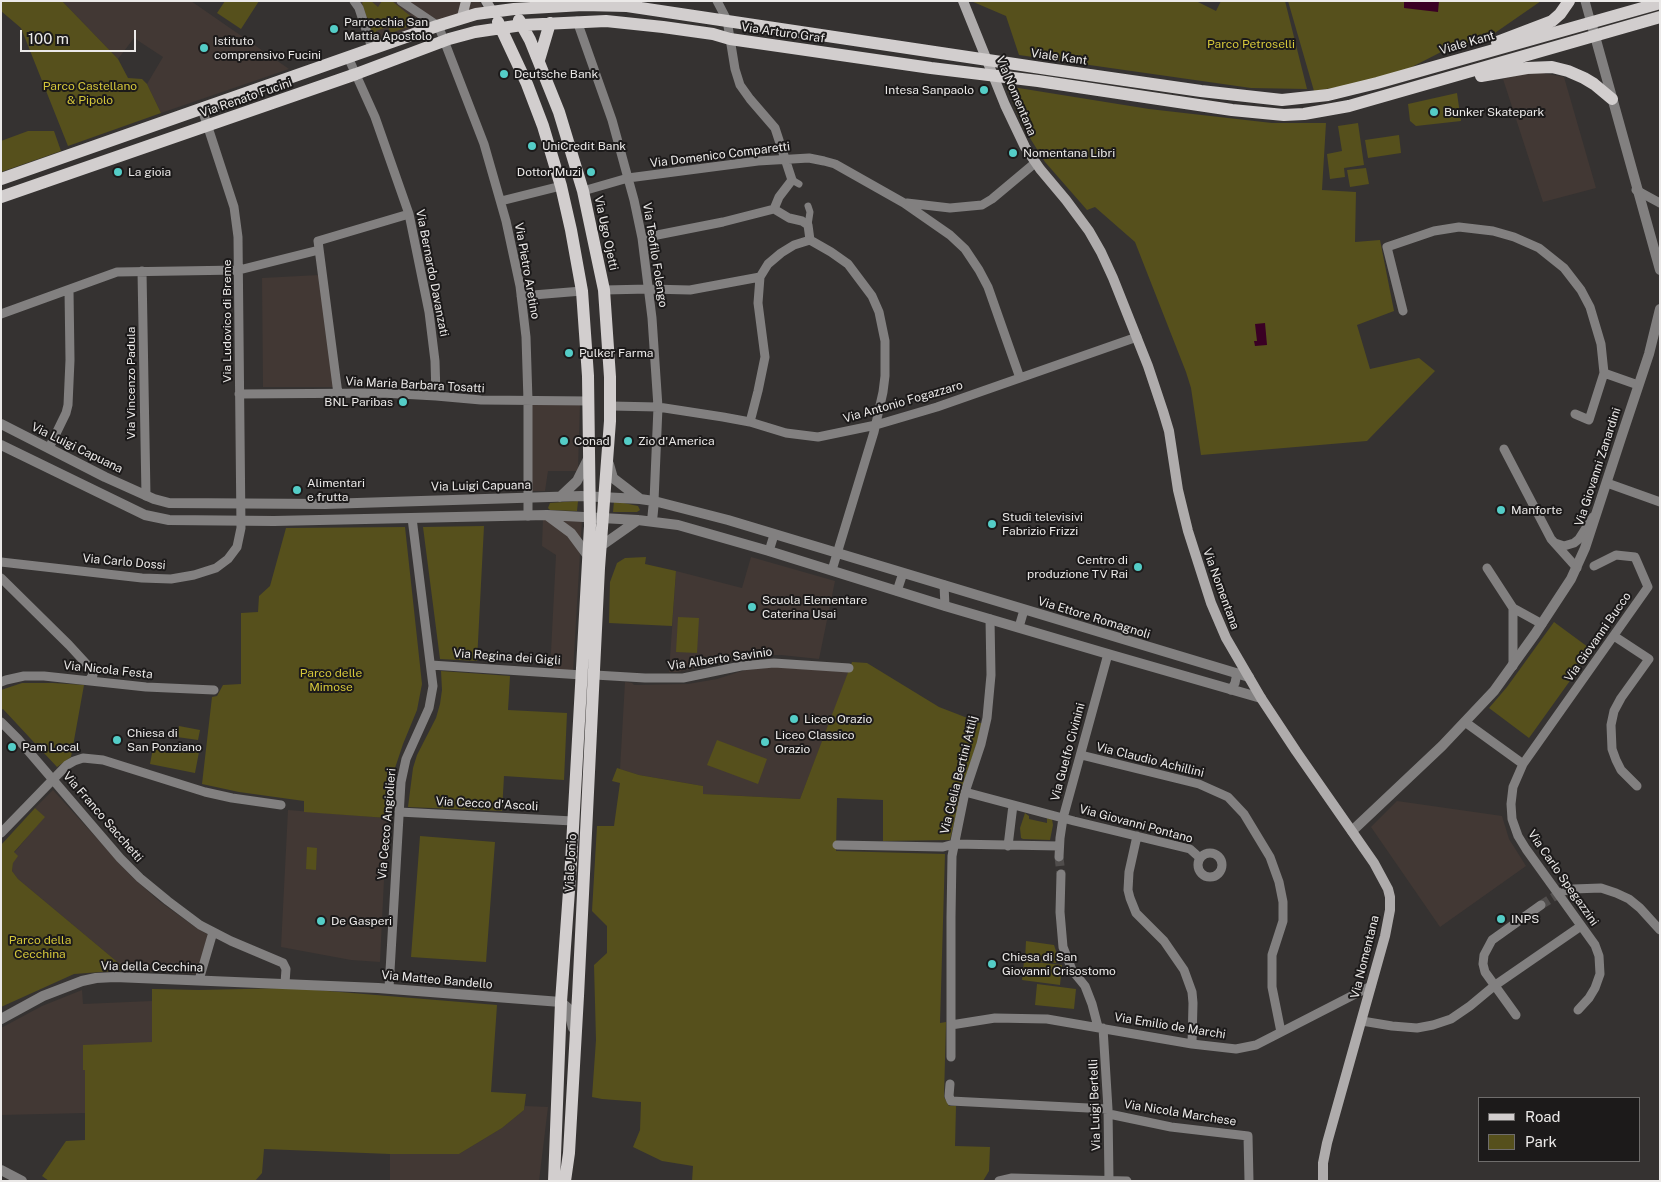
<!DOCTYPE html>
<style>
body{margin:0}
#map{position:relative;width:1661px;height:1182px;overflow:hidden;background:#353231;font-family:"Public Sans",sans-serif}
canvas{display:block}
.frame{position:absolute;inset:0;border:2px solid #ebe9e8;pointer-events:none}
.legend{position:absolute;left:1478px;top:1097px;width:162px;height:65px;box-sizing:border-box;background:#1c1a1a;border:1px solid #6f6d6c;margin:0;padding:6px 9px;list-style:none;font-size:15px;color:#ebe9e8}
.legend li{display:flex;align-items:center;gap:10px;height:25px}
.legend b{width:25px;border:1px solid #6f6d6c}
.scale{position:absolute;left:20px;top:30px;width:116px;height:22px;box-sizing:border-box;border:2px solid #ebe9e8;border-top:0;padding-left:6px;font-size:15px;line-height:18px;white-space:nowrap;color:#ebe9e8;-webkit-text-stroke:4px #1c1a1a;paint-order:stroke}
</style>
<div id="map">
<canvas width="1661" height="1182"></canvas>
<div class="frame"></div>
<ul class="legend">
<li><b style="height:6px;background:#d2cece"></b>Road</li>
<li><b style="height:14px;background:#56501c"></b>Park</li>
</ul>
<div class="scale">100 m</div>
</div>
<script>
const c = document.querySelector('canvas').getContext('2d');
c.lineJoin = 'round';
function fill(path, color) { c.fillStyle = color; c.fill(path, 'evenodd'); }
const shape = rows => new Path2D(rows.map(r => 'M' + r).join(''));
function stroke(path, color, width, dash) { c.strokeStyle = color; c.lineWidth = width; c.lineCap = dash ? 'butt' : 'round'; c.setLineDash(dash || []); c.stroke(path); }
function label(font, color, halo, rows, align = 'center') {
  c.font = font + ' "Public Sans",sans-serif'; c.lineWidth = 4; c.setLineDash([]); c.textBaseline = 'middle'; c.strokeStyle = halo; c.fillStyle = color; for (const [text, x, y, turn = 0] of rows) {
    c.save(); c.translate(x, y); c.rotate((+turn || 0) * Math.PI / 180); c.textAlign = isNaN(turn) ? turn : align; if (halo) c.strokeText(text, 0, 0); c.fillText(text, 0, 0); c.restore();
  }
}
fill(shape([
 [62,1,191,1,289,69,161,113,147,84,163,57,134,38,118,59],
 [359,1,479,1,483,8,373,46],
 [1542,73,1564,77,1596,188,1543,202,1503,79,1524,74],
 [319,275,334,387,263,387,262,278],
 [529,403,580,404,578,469,577,471,548,471,545,491,532,491],
 [543,518,582,519,573,672,550,671,556,555,542,546],
 [751,557,835,581,819,659,781,655,757,655,677,672,669,672,676,571,742,588],
 [776,667,849,672,800,799,703,794,703,786,639,775,620,769,625,682,632,683,634,685,688,684,717,679,745,670],
 [53,790,131,876,159,901,195,927,209,935,197,974,127,970,18,879,12,871,14,853,44,817,35,808],
 [1397,801,1502,816,1509,839,1526,866,1440,927,1371,827],
 [288,810,387,818,380,962,351,960,281,947],
 [82,990,83,1004,152,1001,152,1042,83,1070,85,1070,85,1113,1,1115,1,1028,42,1006],
 [525,1106,548,1107,539,1181,390,1181,390,1154,459,1154,502,1128,524,1110]
]), '#423834');
fill(shape([
 [1,1,62,1,118,59,128,78,142,79,147,84,161,113,68,146,21,28,1,11],
 [225,1,259,1,241,29,217,13],
 [364,1,371,1,378,7,382,1,392,1,414,19,416,24,391,33,388,27,376,31,378,37,374,39,362,3],
 [971,1,1196,1,1216,11,1221,1,1285,1,1307,89,1251,88,1019,55,1006,16],
 [1288,1,1541,1,1489,37,1445,50,1402,72,1345,86,1314,91],
 [1006,86,1149,109,1272,123,1326,123,1322,190,1356,192,1355,242,1380,240,1394,311,1357,325,1370,369,1419,358,1435,371,1367,441,1201,455,1191,388,1186,372,1135,242,1095,207,1087,210,1045,162,1023,127],
 [1457,93,1461,121,1416,126,1410,121,1408,104],
 [1358,123,1364,165,1344,168,1345,177,1330,179,1327,154,1342,151,1338,126],
 [28,131,54,131,61,151,1,172,1,141],
 [1399,135,1401,153,1368,158,1365,140],
 [1366,168,1369,184,1350,187,1347,170],
 [578,501,577,511,550,510,548,508,550,503],
 [614,501,638,506,640,510,637,512,613,512],
 [484,526,477,661,440,659,423,527],
 [405,527,422,684,417,710,403,744,392,777,387,818,304,812,304,801,239,792,202,784,212,697,217,696,223,685,241,684,241,613,258,612,259,596,270,586,286,528],
 [646,557,645,564,676,571,672,626,609,623,610,582,617,563,625,558],
 [678,617,699,618,697,653,676,652],
 [1554,622,1592,650,1529,738,1489,708,1507,687],
 [852,662,867,663,939,707,983,724,964,782,950,840,883,841,883,800,837,798,836,851,945,854,940,1023,946,1022,944,1097,949,1106,956,1106,955,1146,990,1147,989,1171,983,1181,692,1181,693,1166,662,1161,633,1147,640,1130,641,1102,602,1099,592,1097,596,1040,594,965,607,953,607,926,592,911,597,826,614,826,620,783,612,781,617,768,639,775,703,786,703,794,800,799],
 [441,671,510,676,508,710,567,713,564,780,504,776,502,811,408,807,413,768,417,755,436,718,440,704,442,690],
 [22,683,53,683,84,685,71,757,57,767,3,709,1,710,1,690],
 [179,726,200,730,198,740,177,737],
 [717,740,767,759,758,784,707,765],
 [154,743,199,752,195,773,150,764],
 [35,808,45,817,14,852,18,856,13,863,12,871,18,879,127,970,74,974,1,1007,1,845],
 [1025,813,1029,816,1029,819,1047,823,1047,818,1052,819,1053,825,1050,840,1023,839,1021,838,1020,828],
 [420,836,495,842,486,962,411,957],
 [307,847,317,848,316,870,306,869],
 [1026,941,1054,945,1057,954,1056,963,1025,960],
 [1024,961,1062,965,1060,985,1022,980],
 [1037,984,1076,989,1074,1009,1035,1005],
 [291,988,497,1005,491,1092,526,1094,524,1110,502,1128,459,1154,390,1154,264,1149,262,1173,255,1181,49,1181,42,1176,66,1141,85,1140,85,1070,83,1070,83,1045,152,1042,152,989,199,990]
]), '#56501c');
fill(shape([
 [1404,1,1439,1,1438,12,1404,8],
 [1265,323,1267,345,1255,346,1254,341,1257,341,1255,324]
]), '#3a0024');
stroke(shape([
 [1059,857,1061,874],
 [1541,905,1563,891]
]), '#504d4c', 9, [9, 4.5]);
stroke(shape([
 [792,180,799,184],
 [808,206,810,212,808,225]
]), '#828080', 7);
stroke(shape([
 [354,1,359,8,372,48],
 [401,1,435,24,440,30,484,144,506,221,520,286,526,337,528,401,528,516],
 [717,1,727,20,735,69,740,85,750,99,775,128,792,180,779,197,774,209],
 [1585,1,1591,23],
 [577,21,612,120,634,200,642,238,652,318,658,407,654,501],
 [348,57,375,117,409,214,429,312,435,361,436,396],
 [1636,190,1660,203],
 [583,191,628,178,758,161,809,158,824,161,835,164,904,203,950,235,965,249,979,270,988,287,1020,378],
 [501,201,561,186],
 [907,203,950,208,982,205,992,199,1035,163],
 [642,238,723,222,774,209,789,218,802,221,808,225,810,240,831,252,848,264,872,296,879,312,885,341,885,376,883,392,874,432,832,570],
 [142,271,146,496],
 [604,290,649,289,690,290,760,277,768,264,781,253,794,245,810,240],
 [521,296,582,291],
 [1403,311,1387,247,1434,231,1459,227,1493,231,1514,237,1539,248,1564,268,1581,290,1590,307,1601,344,1604,373,1589,420,1575,414],
 [1,314,117,272,239,270,319,250],
 [1604,373,1638,385],
 [239,394,382,393,436,396,481,400,589,401],
 [338,394,318,241,409,214],
 [611,406,658,407,723,417,750,422,786,433,818,437,876,425,937,407,1137,337],
 [750,422,758,391,765,357,758,303,760,277],
 [49,448,66,413,68,405,70,360,69,290],
 [1504,449,1551,539,1577,568],
 [1607,483,1660,502],
 [1555,543,1564,546,1574,543,1579,539,1593,517],
 [769,551,774,535],
 [1,562,142,578,171,579,194,575,216,568,228,559,237,547,241,528,238,237,234,207,202,109],
 [1487,568,1513,608,1542,624],
 [1,578,69,645,92,670,93,675,89,680],
 [944,585,945,606],
 [897,591,903,573],
 [1513,608,1513,666],
 [1019,627,1024,610],
 [1614,636,1649,659,1621,698,1614,711,1611,725,1612,749,1616,760,1621,770,1637,786],
 [431,665,582,675],
 [595,675,645,678,683,678,741,666,774,663,849,668],
 [1,682,6,680,24,676,44,676,146,687,214,690],
 [1231,690,1235,683,1237,673],
 [1,722,18,739,120,858,140,878,168,901,200,925,231,941,283,963,286,969,285,983],
 [1465,722,1523,764,1513,787,1511,804,1512,819,1518,836,1526,849,1595,945,1599,956,1600,974,1595,988,1589,998,1578,1010],
 [1081,755,1199,784,1228,797,1244,814,1270,857,1279,882,1283,902,1283,921,1272,955,1272,987,1281,1032],
 [1523,764,1648,587,1635,557,1616,555,1594,566],
 [965,792,1074,821,1190,849,1200,858],
 [399,812,573,821],
 [1,833,67,765,74,761,83,758,103,760,205,792,232,798,281,805],
 [1137,836,1129,872,1128,890,1130,898,1136,913,1164,941,1184,970,1192,992,1193,1003,1192,1044],
 [837,845,943,847,954,844,1059,846],
 [1008,846,1013,805],
 '1198 865a12 12 0 1 1 24 0a12 12 0 1 1-24 0Z',
 [1059,857,1060,838,1063,818,1108,654],
 [1061,874,1060,912,1063,947,1072,970,1085,986,1092,1004,1098,1027],
 [1563,891,1573,889,1601,888,1616,893,1629,899,1640,908,1660,930],
 [199,980,213,932],
 [389,988,401,782,406,759,429,708,433,686,412,518],
 [1516,1015,1485,972,1483,964,1484,955,1492,940,1541,905],
 [1362,1021,1392,1026,1417,1028,1433,1025,1451,1019,1470,1006,1494,986,1581,926],
 [951,1025,995,1018,1047,1019,1192,1044,1236,1049,1256,1045,1371,986],
 [1103,1028,1108,1109,1109,1181],
 [951,1057,951,917,952,856,965,792,981,744,987,718,991,675,990,619],
 [950,1084,949,1096,951,1101,1108,1109],
 [1109,1114,1171,1127,1248,1136,1249,1181],
 [999,1181,1012,1178,1127,1181]
]), '#828080', 9);
stroke(shape([
 [1593,29,1660,270],
 [1,424,105,477,154,499,169,503,325,504,581,496,640,499,654,501,728,520,1249,677],
 [1,445,145,515,169,520,274,521,547,515,638,520,678,525,769,551,945,606,1108,654,1261,698],
 [609,464,613,478,639,498],
 [560,497,577,481,588,459],
 [548,516,571,533,588,556],
 [652,521,654,501],
 [601,546,638,520],
 [1352,831,1442,746,1494,691,1535,634,1571,579,1585,548,1621,438,1649,354,1660,309],
 [1,1019,43,996,82,981,96,978,115,977,378,988,561,1002,568,1008,573,1028],
 [1,1170,22,1181]
]), '#828080', 10);
stroke(shape([
 [486,1,492,11],
 [963,1,1005,105,1025,147,1040,169,1066,200,1089,231,1101,252,1113,278,1148,366,1163,411,1169,431,1178,490,1188,531,1211,603,1226,638,1261,698,1296,751,1374,863,1388,889,1390,897,1390,910,1385,936,1327,1143,1323,1163,1323,1181],
 [462,17,466,1]
]), '#afacac', 10);
stroke(shape([
 [519,20,530,40,559,112,583,191,604,290,610,377,610,421,599,568,578,996,569,1153,565,1181],
 [498,22,527,84,543,126,561,186,571,230,582,291,588,376,590,526,571,863,561,1002,554,1181],
 [1497,42,1552,21,1560,14,1569,1],
 [539,60,550,23],
 [1481,76,1527,68,1552,67,1568,71,1584,78,1594,84,1612,99],
 [1,179,437,26,476,14,514,9,583,5,627,6,1048,69,1201,91,1282,100,1328,95,1377,83,1660,3],
 [1,197,356,74,449,39,475,32,522,25,606,21,663,27,713,34,730,39,931,68,1038,81,1232,110,1284,115,1304,114,1349,106,1660,17]
]), '#d2cece', 12);
for (const [x, y, r, color] of [
 [334,29,5,"#54cdc7"],
 [204,48,5,"#54cdc7"],
 [504,74,5,"#54cdc7"],
 [984,90,5,"#54cdc7"],
 [1434,112,5,"#54cdc7"],
 [532,146,5,"#54cdc7"],
 [1013,153,5,"#54cdc7"],
 [118,172,5,"#54cdc7"],
 [591,172,5,"#54cdc7"],
 [569,353,5,"#54cdc7"],
 [403,402,5,"#54cdc7"],
 [564,441,5,"#54cdc7"],
 [628,441,5,"#54cdc7"],
 [297,490,5,"#54cdc7"],
 [1501,510,5,"#54cdc7"],
 [992,524,5,"#54cdc7"],
 [1138,567,5,"#54cdc7"],
 [752,607,5,"#54cdc7"],
 [794,719,5,"#54cdc7"],
 [117,740,5,"#54cdc7"],
 [765,742,5,"#54cdc7"],
 [12,747,5,"#54cdc7"],
 [1501,919,5,"#54cdc7"],
 [321,921,5,"#54cdc7"],
 [992,964,5,"#54cdc7"]
]) { const dot = new Path2D(); dot.arc(x, y, r, 0, 2 * Math.PI); c.fillStyle = color; c.fill(dot); stroke(dot, '#1c1a1a', 2); }
label('12px', '#ebe9e8', '#1c1a1a', [
 ["Parrocchia San",344,22],
 ["Mattia Apostolo",344,36],
 ["Istituto",214,41],
 ["comprensivo Fucini",214,55],
 ["Deutsche Bank",514,74],
 ["Intesa Sanpaolo",974,90,"right"],
 ["Bunker Skatepark",1444,112],
 ["UniCredit Bank",542,146],
 ["Nomentana Libri",1023,153],
 ["La gioia",128,172],
 ["Dottor Muzi",581,172,"right"],
 ["Pulker Farma",579,353],
 ["BNL Paribas",393,402,"right"],
 ["Conad",574,441],
 ["Zio d'America",638,441],
 ["Alimentari",307,483],
 ["e frutta",307,497],
 ["Manforte",1511,510],
 ["Studi televisivi",1002,517],
 ["Fabrizio Frizzi",1002,531],
 ["Centro di",1128,560,"right"],
 ["produzione TV Rai",1128,574,"right"],
 ["Scuola Elementare",762,600],
 ["Caterina Usai",762,614],
 ["Liceo Orazio",804,719],
 ["Chiesa di",127,733],
 ["San Ponziano",127,747],
 ["Liceo Classico",775,735],
 ["Orazio",775,749],
 ["Pam Local",22,747],
 ["INPS",1511,919],
 ["De Gasperi",331,921],
 ["Chiesa di San",1002,957],
 ["Giovanni Crisostomo",1002,971]
], 'left');
label('12px', '#ebe9e8', '#1c1a1a', [
 ["Via Arturo Graf",783,33,8],
 ["Viale Kant",1467,43,-16],
 ["Viale Kant",1059,57,8],
 ["Via Nomentana",1016,96,67],
 ["Via Renato Fucini",246,98,-19],
 ["Via Domenico Comparetti",720,155,-7],
 ["Via Ugo Ojetti",606,233,78],
 ["Via Teofilo Folengo",655,255,81],
 ["Via Pietro Aretino",527,271,80],
 ["Via Bernardo Davanzati",432,273,79],
 ["Via Ludovico di Breme",227,321,-90],
 ["Via Vincenzo Padula",131,383,-90],
 ["Via Maria Barbara Tosatti",415,385,3],
 ["Via Antonio Fogazzaro",903,402,-16],
 ["Via Luigi Capuana",77,448,26],
 ["Via Giovanni Zanardini",1598,467,-72],
 ["Via Luigi Capuana",481,486,-1],
 ["Via Carlo Dossi",124,562,5],
 ["Via Nomentana",1221,589,70],
 ["Via Ettore Romagnoli",1094,618,17],
 ["Via Giovanni Bucco",1598,637,-55],
 ["Via Regina dei Gigli",507,657,4],
 ["Via Alberto Savinio",720,659,-8],
 ["Via Nicola Festa",108,670,6],
 ["Via Guelfo Civinini",1068,752,-75],
 ["Via Claudio Achillini",1150,760,14],
 ["Via Clelia Bertini Attilj",959,775,-76],
 ["Via Cecco d'Ascoli",487,804,3],
 ["Via Franco Sacchetti",103,817,49],
 ["Via Cecco Angiolieri",387,824,-85],
 ["Via Giovanni Pontano",1136,824,15],
 ["Viale Jonio",571,863,-87],
 ["Via Carlo Spegazzini",1563,878,55],
 ["Via Nomentana",1365,957,-76],
 ["Via della Cecchina",152,967,1],
 ["Via Matteo Bandello",437,980,5],
 ["Via Emilio de Marchi",1170,1026,9],
 ["Via Luigi Bertelli",1095,1105,-92],
 ["Via Nicola Marchese",1180,1113,9]
]);
label('12px', '#d4c63a', '#1c1a1a', [
 ["Parco Petroselli",1251,44],
 ["Parco Castellano",90,86],
 ["& Pipolo",90,100],
 ["Parco delle",331,673],
 ["Mimose",331,687],
 ["Parco della",40,940],
 ["Cecchina",40,954]
]);
</script>
